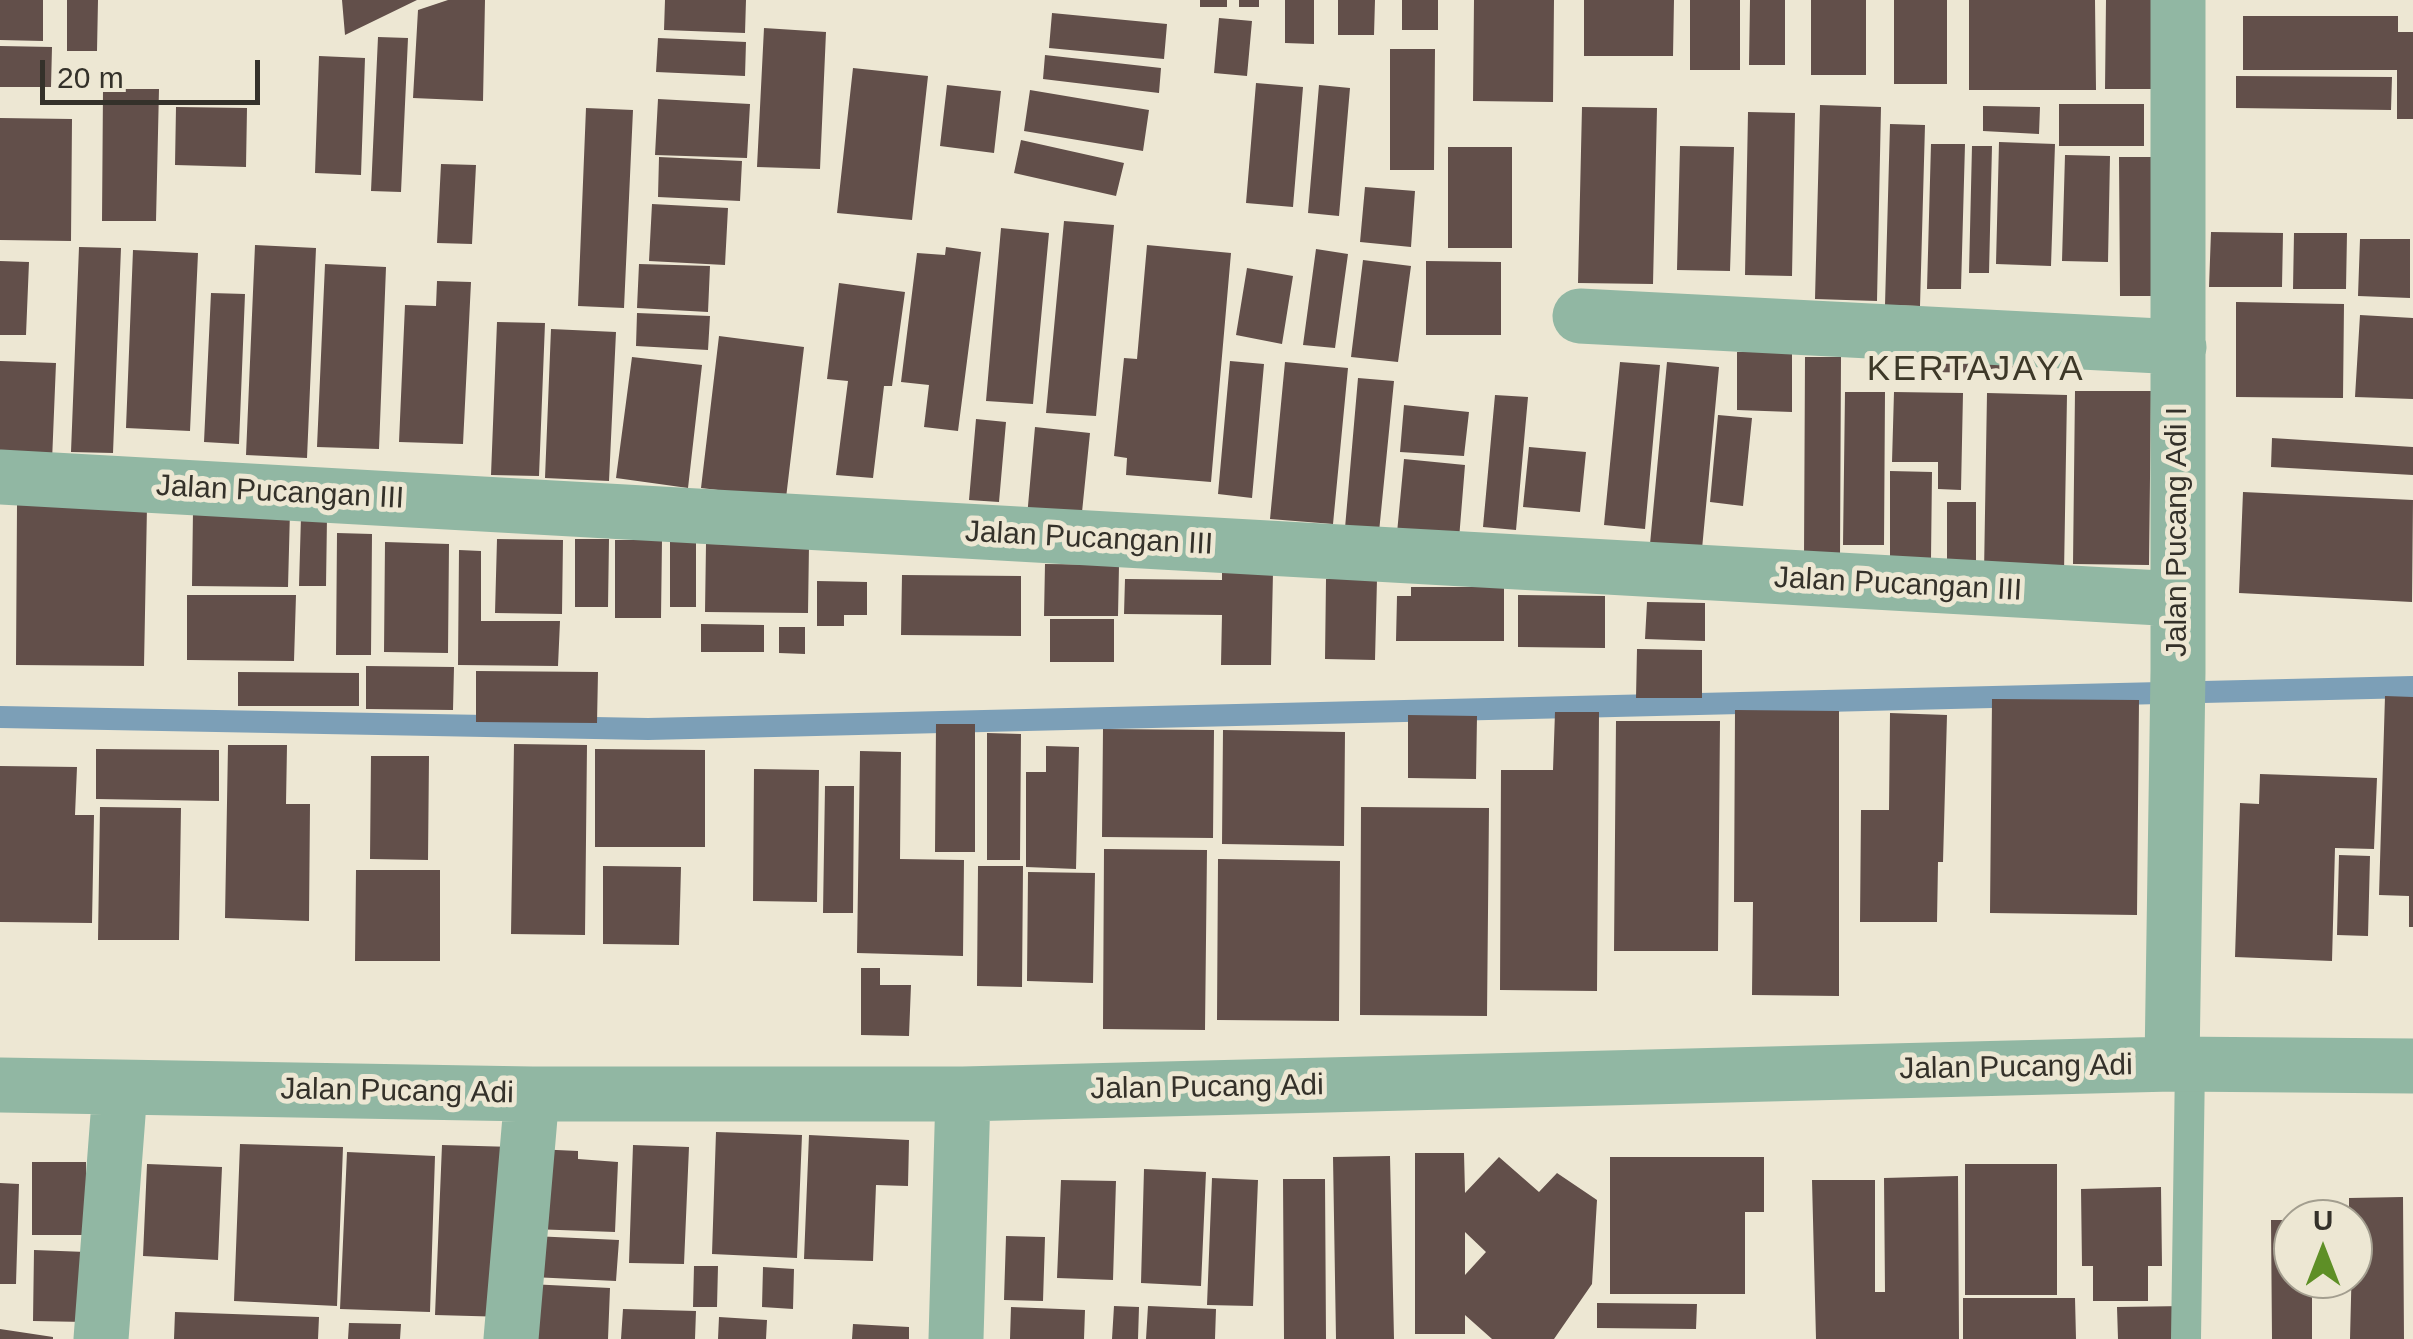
<!DOCTYPE html>
<style>
body{margin:0}
#map{position:relative;width:2413px;height:1339px;overflow:hidden;background:#ede7d3;font-family:Helvetica,sans-serif}
canvas{display:block}
.north{position:absolute;left:2273px;top:1199px;width:100px;height:100px;box-sizing:border-box;background:#ede7d3;border:2px solid #a39e8f;border-radius:50%;rotate:0deg;font-size:28px;font-weight:700;line-height:40px;text-align:center;color:#34312a}
.north::after{content:'';display:block;margin:auto;width:35px;height:45px;background:#5e8f26;clip-path:polygon(50% 0,100% 100%,50% 72%,0 100%)}
.scale{position:absolute;left:40px;top:60px;width:220px;height:45px;box-sizing:border-box;border:5px solid #34312a;border-top:0;padding-left:12px;font-size:30px;line-height:35px;white-space:nowrap;color:#34312a;-webkit-text-stroke:8px #ede7d3;paint-order:stroke}
</style>
<div id="map">
<canvas width="2413" height="1339"></canvas>
<div class="north">U</div>
<div class="scale">20 m</div>
</div>
<script>
const c = document.querySelector('canvas').getContext('2d');
c.lineJoin = 'round';
const shape = rows => new Path2D(rows.map(r => 'M' + r).join(''));
function stroke(path, color, width, dash) { c.strokeStyle = color; c.lineWidth = width; c.lineCap = dash ? 'butt' : 'round'; c.setLineDash(dash || []); c.stroke(path); }
function fill(path, color) { c.fillStyle = color; c.fill(path, 'evenodd'); }
function label(font, color, halo, rows, align = 'center') {
  c.font = font + ' Helvetica,sans-serif'; c.lineWidth = 10; c.setLineDash([]); c.textBaseline = 'middle'; c.strokeStyle = halo; c.fillStyle = color; for (const [text, x, y, turn = 0] of rows) {
    c.save(); c.translate(x, y); c.rotate((+turn || 0) * Math.PI / 180); c.textAlign = isNaN(turn) ? turn : align; if (halo) c.strokeText(text, 0, 0); c.fillText(text, 0, 0); c.restore();
  }
}
stroke(shape([
 [0,717,648,729,2413,687]
]), '#7c9fb7', 22);
fill(shape([
 [0,0,43,0,43,41,0,40],
 [67,0,98,0,97,51,67,51],
 [342,0,417,0,345,35],
 [448,0,485,0,483,101,413,98,418,10],
 [665,0,746,0,745,33,664,30],
 [1200,0,1227,0,1227,7,1200,7],
 [1239,0,1259,0,1259,7,1239,7],
 [1285,0,1314,0,1314,44,1285,43],
 [1338,0,1375,0,1374,35,1338,35],
 [1402,0,1438,0,1438,30,1402,30],
 [1474,0,1554,0,1553,102,1473,101],
 [1584,0,1674,0,1673,56,1584,56],
 [1690,0,1740,0,1740,70,1690,70],
 [1750,0,1785,0,1785,65,1749,65],
 [1811,0,1866,0,1866,75,1811,75],
 [1894,0,1947,0,1947,84,1894,84],
 [1969,0,2095,0,2096,90,1969,90],
 [2106,0,2160,0,2160,89,2105,89],
 [1052,13,1167,24,1164,59,1049,48],
 [2243,16,2398,16,2398,32,2413,32,2413,119,2397,119,2397,70,2243,70],
 [1219,18,1252,21,1247,76,1214,73],
 [764,28,826,32,820,169,757,167],
 [378,37,408,38,401,192,371,191],
 [658,38,746,42,745,76,656,72],
 [0,46,52,47,51,87,0,87],
 [1390,49,1435,49,1434,170,1390,170],
 [1045,55,1161,68,1159,93,1043,79],
 [319,56,365,58,361,175,315,173],
 [853,68,928,76,912,220,837,213],
 [2236,76,2392,77,2391,110,2236,108],
 [1256,83,1303,87,1293,207,1246,203],
 [947,85,1001,91,994,153,940,146],
 [1319,85,1350,88,1339,216,1308,213],
 [103,89,159,89,156,221,102,221],
 [1030,90,1149,110,1143,151,1024,131],
 [658,99,750,104,747,158,655,155],
 [2059,104,2144,104,2144,146,2059,146],
 [1820,105,1881,107,1877,301,1815,299],
 [1983,106,2040,107,2039,134,1983,131],
 [176,107,247,108,246,167,175,165],
 [1582,107,1657,108,1653,284,1578,283],
 [586,108,633,110,624,308,578,306],
 [1748,112,1795,113,1792,276,1745,275],
 [0,118,72,119,71,241,0,240],
 [1890,124,1925,125,1920,306,1885,305],
 [1021,140,1124,163,1116,196,1014,173],
 [1999,142,2055,144,2051,266,1996,264],
 [1931,144,1965,144,1961,289,1927,289],
 [1680,146,1734,147,1730,271,1677,270],
 [1972,146,1992,146,1989,273,1969,273],
 [1448,147,1512,147,1512,248,1448,248],
 [2065,155,2110,156,2108,262,2062,261],
 [659,157,742,161,740,201,658,197],
 [2119,157,2153,157,2155,296,2120,296],
 [441,164,476,165,472,244,437,243],
 [1365,187,1415,191,1411,247,1360,242],
 [652,204,728,208,725,265,649,261],
 [1064,221,1114,225,1096,416,1046,413],
 [1001,228,1049,233,1033,404,986,401],
 [2211,232,2283,233,2282,287,2209,287],
 [2294,233,2347,233,2346,289,2293,289],
 [2360,239,2410,239,2410,298,2358,296],
 [255,245,316,248,307,458,246,455],
 [1147,245,1231,253,1211,482,1126,475,1127,458,1114,456,1124,358,1137,359],
 [79,247,121,248,113,453,71,452],
 [946,247,981,252,958,431,924,427,929,385,901,382,917,253,945,255],
 [1316,249,1348,254,1335,348,1303,345],
 [133,250,198,253,190,431,126,428],
 [1363,260,1411,266,1398,362,1351,357],
 [0,261,29,262,26,335,0,335],
 [1426,261,1501,262,1501,335,1426,335],
 [325,264,386,267,379,449,317,447],
 [639,264,710,266,708,312,637,308],
 [1247,268,1293,276,1282,344,1236,335],
 [437,281,471,282,463,444,399,442,405,305,436,306],
 [839,283,905,292,892,386,884,386,873,478,836,475,848,381,827,379],
 [211,293,245,294,239,444,204,442],
 [2236,302,2344,304,2343,398,2236,397],
 [637,313,710,316,708,350,636,346],
 [2360,315,2413,318,2413,399,2355,397],
 [497,322,545,323,539,476,491,475],
 [551,329,616,332,609,481,545,478],
 [719,336,804,347,786,498,701,488],
 [1737,352,1792,352,1792,412,1737,410],
 [1918,353,2017,355,2017,373,1918,372],
 [632,357,702,365,688,488,616,478],
 [1805,357,1841,357,1840,556,1804,556],
 [0,361,56,363,52,461,0,459],
 [1230,361,1264,364,1252,498,1218,494],
 [1285,362,1348,368,1333,524,1270,519],
 [1620,362,1660,365,1645,529,1604,525],
 [1667,362,1719,367,1702,549,1650,544],
 [1358,378,1394,381,1379,532,1345,528],
 [2075,391,2151,391,2149,565,2073,564],
 [1845,392,1885,392,1884,545,1843,545],
 [1894,392,1963,393,1961,490,1938,489,1938,462,1892,462],
 [1987,393,2067,395,2064,573,1984,573],
 [1495,395,1528,397,1516,530,1483,527],
 [1404,405,1469,412,1464,456,1400,452],
 [1718,415,1752,418,1743,506,1710,502],
 [976,419,1006,422,999,502,969,500],
 [1035,427,1090,433,1081,522,1027,517],
 [2272,438,2413,447,2413,475,2271,467],
 [1529,447,1586,452,1580,512,1523,507],
 [1404,459,1465,465,1459,539,1397,533],
 [1890,471,1932,472,1931,559,1890,559],
 [2243,492,2413,500,2412,602,2239,593],
 [1947,502,1976,502,1976,563,1947,563],
 [17,505,147,506,144,666,16,665],
 [193,510,290,511,288,587,192,586],
 [301,516,327,517,326,586,299,586],
 [337,533,372,534,371,655,336,655],
 [497,539,563,540,562,614,495,613],
 [575,539,609,539,608,607,575,607],
 [670,539,696,539,696,607,670,607],
 [615,540,662,540,661,618,615,618],
 [385,542,449,544,448,653,384,652],
 [706,544,809,545,808,613,705,612],
 [459,550,481,551,481,621,560,621,558,666,458,665],
 [1045,564,1119,565,1118,616,1044,616],
 [1222,572,1273,572,1271,665,1221,665,1222,615,1124,614,1125,579,1222,580],
 [902,575,1021,576,1021,636,901,635],
 [1326,579,1377,579,1375,660,1325,659],
 [817,581,867,582,867,615,844,615,844,626,817,626],
 [1411,587,1504,587,1504,641,1396,641,1397,596,1411,596],
 [187,595,296,595,294,661,187,660],
 [1518,595,1605,596,1605,648,1518,647],
 [1647,602,1705,603,1705,641,1645,639],
 [1050,619,1114,619,1114,662,1050,662],
 [701,624,764,625,764,652,701,652],
 [779,627,805,627,805,654,779,653],
 [1637,649,1702,650,1702,698,1636,698],
 [366,666,454,667,453,710,366,709],
 [476,671,598,672,597,723,476,722],
 [238,672,359,673,359,706,238,706],
 [2385,696,2413,697,2413,927,2409,927,2409,896,2379,895],
 [1992,699,2139,700,2137,915,1990,913],
 [1735,710,1839,711,1839,996,1752,995,1753,902,1734,902],
 [1555,712,1599,712,1597,991,1500,990,1501,770,1553,770],
 [1890,713,1947,715,1943,862,1938,862,1937,922,1860,922,1861,810,1889,810],
 [1408,715,1477,716,1476,779,1408,778],
 [1616,721,1720,721,1718,951,1614,951],
 [936,724,975,724,975,852,935,852],
 [1103,729,1214,730,1213,838,1102,837],
 [1223,730,1345,732,1344,846,1222,844],
 [987,733,1021,734,1020,860,987,860],
 [514,744,587,745,585,935,511,934],
 [228,745,287,745,286,804,310,804,309,921,225,918],
 [1046,746,1079,747,1076,869,1026,867,1026,772,1046,772],
 [96,749,219,750,219,801,96,799],
 [595,749,705,750,705,847,595,847],
 [860,751,901,752,900,859,964,860,963,956,857,953],
 [371,756,429,756,428,860,370,859],
 [0,766,77,767,75,815,94,815,92,923,0,922],
 [754,769,819,770,817,902,753,901],
 [2260,774,2377,778,2374,849,2335,848,2332,961,2235,957,2240,803,2259,804],
 [825,786,854,786,853,913,823,913],
 [100,807,181,808,179,940,98,940],
 [1361,807,1489,808,1487,1016,1360,1015],
 [1104,849,1207,850,1205,1030,1103,1029],
 [2339,855,2370,856,2368,936,2337,935],
 [1218,859,1340,861,1339,1021,1217,1020],
 [603,866,681,867,679,945,603,944],
 [978,866,1023,866,1022,987,977,986],
 [356,870,440,870,440,961,355,961],
 [1028,872,1095,873,1093,983,1027,981],
 [861,968,880,968,880,985,911,985,909,1036,861,1035],
 [716,1132,802,1135,797,1258,712,1254],
 [809,1135,909,1140,908,1186,876,1185,873,1261,804,1259],
 [240,1144,343,1147,337,1306,234,1301],
 [442,1145,514,1147,508,1317,435,1315],
 [633,1145,689,1147,684,1264,629,1263],
 [535,1149,578,1151,578,1159,618,1162,615,1232,532,1229],
 [347,1152,435,1156,430,1312,340,1309],
 [1415,1153,1464,1153,1465,1193,1499,1157,1539,1192,1557,1173,1597,1200,1592,1284,1554,1339,1492,1339,1465,1315,1465,1334,1415,1334],
 [1465,1232,1486,1252,1465,1275],
 [1390,1156,1394,1339,1336,1339,1333,1157],
 [1610,1157,1764,1157,1764,1212,1745,1212,1745,1294,1610,1294],
 [32,1162,86,1162,86,1235,32,1235],
 [147,1164,222,1167,218,1260,143,1256],
 [1965,1164,2057,1164,2057,1295,1965,1295],
 [1144,1169,1206,1172,1201,1286,1141,1283],
 [1958,1176,1959,1339,1816,1339,1812,1180,1875,1180,1875,1292,1885,1292,1884,1178],
 [1212,1178,1258,1180,1253,1306,1207,1305],
 [1283,1179,1325,1179,1326,1339,1284,1339],
 [1061,1180,1116,1181,1113,1280,1057,1278],
 [0,1183,19,1184,16,1284,0,1284],
 [2161,1187,2162,1266,2148,1266,2148,1301,2093,1301,2093,1266,2082,1266,2081,1189],
 [2403,1197,2404,1339,2350,1339,2353,1219,2349,1219,2349,1198],
 [2271,1220,2293,1220,2293,1279,2312,1279,2312,1339,2272,1339],
 [533,1236,619,1240,616,1281,532,1277],
 [1006,1236,1045,1237,1043,1301,1004,1300],
 [34,1250,86,1252,85,1322,33,1321],
 [694,1266,718,1266,717,1307,693,1307],
 [763,1267,794,1269,793,1309,762,1307],
 [529,1284,610,1288,608,1339,528,1339],
 [1963,1298,2075,1298,2076,1339,1963,1339],
 [1597,1303,1697,1304,1696,1329,1597,1328],
 [1114,1306,1139,1307,1138,1339,1112,1339],
 [1148,1306,1216,1309,1215,1339,1146,1339],
 [2185,1306,2185,1339,2118,1339,2117,1307],
 [1011,1307,1085,1310,1084,1339,1010,1339],
 [623,1309,696,1311,695,1339,621,1339],
 [175,1312,319,1317,318,1339,174,1339],
 [719,1317,767,1320,766,1339,718,1339],
 [349,1323,401,1324,400,1339,348,1339],
 [853,1324,909,1327,909,1339,852,1339],
 [0,1329,53,1337,53,1339,0,1339]
]), '#624f4a');
stroke(shape([
 [2186,1339,2190,1064]
]), '#91b7a3', 30);
stroke(shape([
 [1580,316,2179,347],
 [0,477,2178,599],
 [2172,1064,2178,671,2178,0],
 [0,1085,532,1094,963,1094,2172,1064,2413,1066],
 [101,1339,120,1089],
 [511,1339,532,1094],
 [956,1339,963,1094]
]), '#91b7a3', 55);
label('30px', '#34312a', '#ede7d3', [
 ["Jalan Pucangan III",280,493,3],
 ["Jalan Pucang Adi I",2178,532,-90],
 ["Jalan Pucangan III",1089,539,3],
 ["Jalan Pucangan III",1898,585,3],
 ["Jalan Pucang Adi",2016,1068,-1],
 ["Jalan Pucang Adi",1207,1088,-1],
 ["Jalan Pucang Adi",397,1092,1]
]);
c.letterSpacing = '2.5px';
label('35px', '#3d3828', '#ede7d3', [
 ["KERTAJAYA",1976,370]
]);
c.letterSpacing = '0px';
</script>
